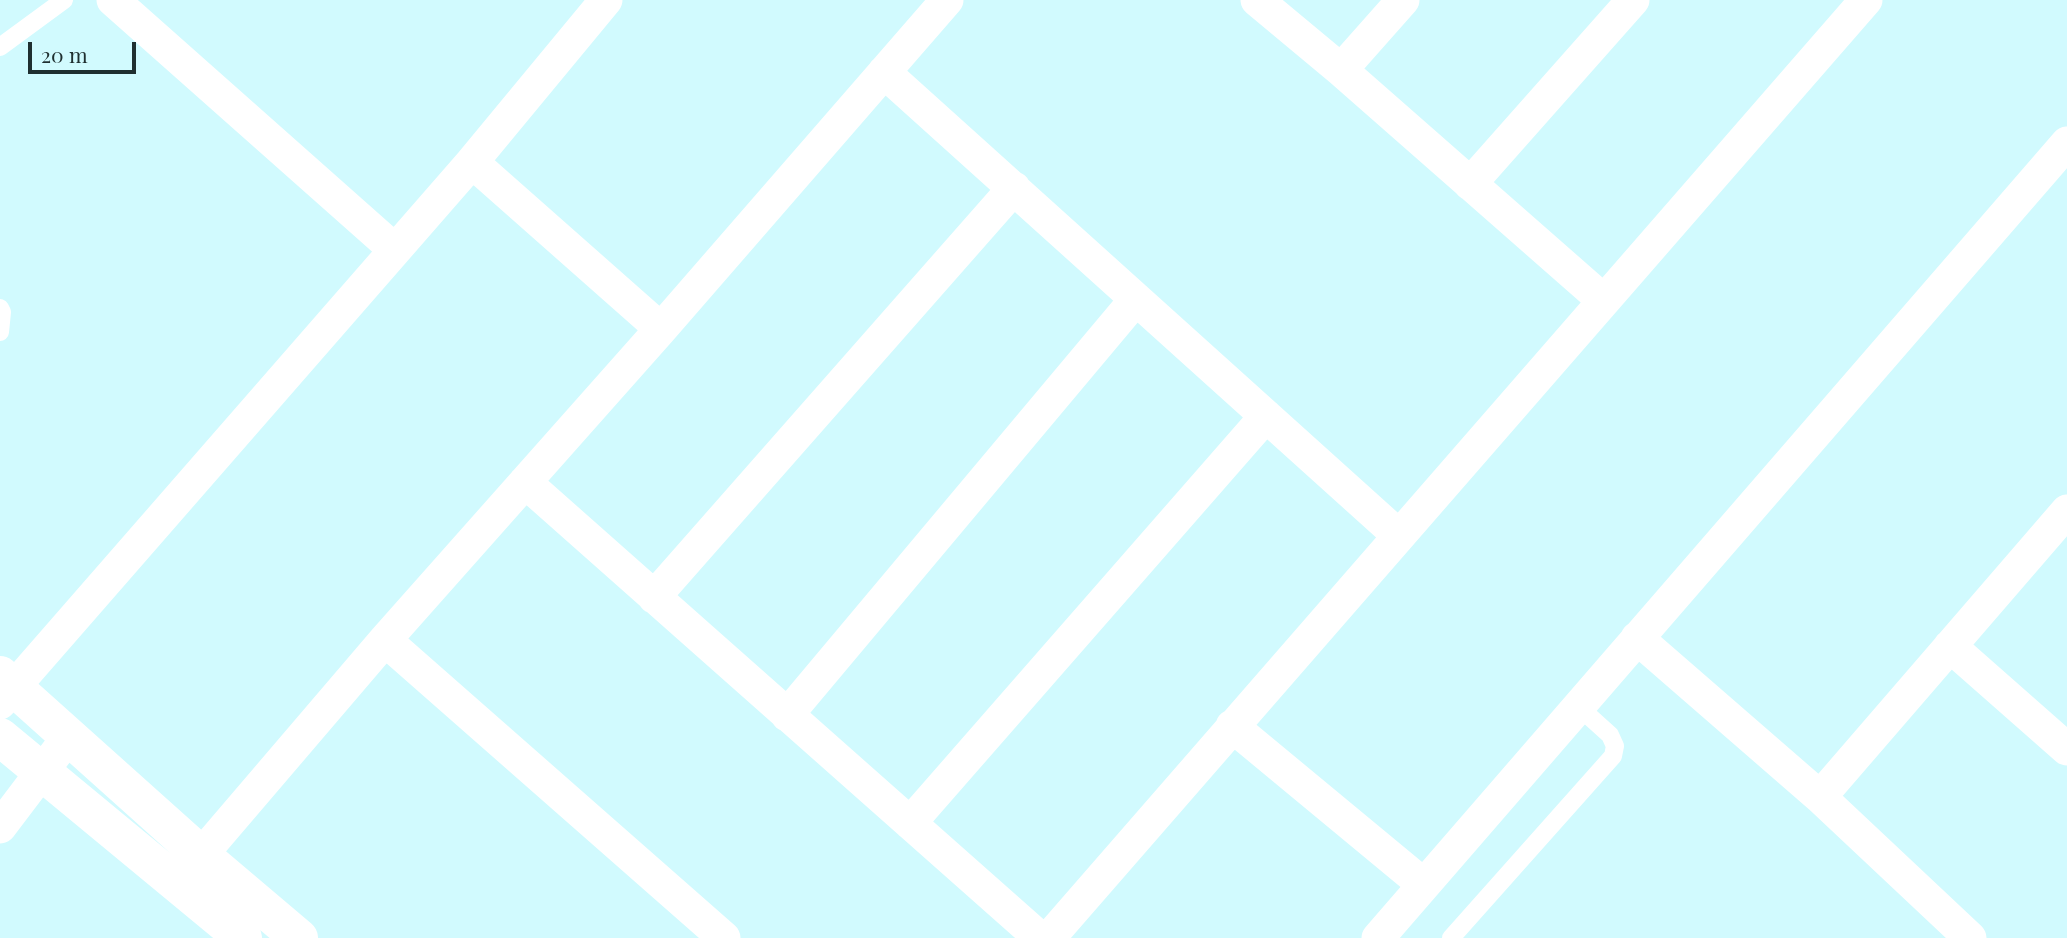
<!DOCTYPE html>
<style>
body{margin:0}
#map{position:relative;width:2067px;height:938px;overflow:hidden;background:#d1fafe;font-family:"Playfair Display",serif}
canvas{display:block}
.scale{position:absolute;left:28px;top:42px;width:108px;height:32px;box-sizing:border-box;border:4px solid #1f2f30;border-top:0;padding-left:9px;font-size:21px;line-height:24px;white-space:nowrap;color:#1f2f30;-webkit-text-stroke:5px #d1fafe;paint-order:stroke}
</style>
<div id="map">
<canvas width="2067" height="938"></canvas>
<div class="scale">20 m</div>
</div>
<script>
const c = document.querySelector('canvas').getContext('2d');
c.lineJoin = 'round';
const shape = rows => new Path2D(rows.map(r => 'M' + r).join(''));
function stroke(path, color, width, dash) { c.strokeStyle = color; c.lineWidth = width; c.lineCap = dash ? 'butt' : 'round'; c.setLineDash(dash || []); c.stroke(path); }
stroke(shape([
 [0,47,64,0],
 [0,308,2,312,0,332],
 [1451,938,1613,756,1615,746,1610,735,1579,707]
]), '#fff', 18);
stroke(shape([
 [113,0,395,250],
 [1257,0,1341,70,1603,300],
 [1341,70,1403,0],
 [884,72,1398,535],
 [472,162,661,329],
 [1470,184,1633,0],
 [525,482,1040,938],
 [654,597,1014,188],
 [1637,638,1820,797,1970,938],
 [385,640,724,938],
 [1950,646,2067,749],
 [0,703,472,162,606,0],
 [787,715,1136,299],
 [1232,726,1424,885],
 [1820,797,2067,511],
 [910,823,1266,416],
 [0,827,69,736],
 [185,874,385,640,661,329,947,0],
 [1049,938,1866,0],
 [1378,938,2067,143]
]), '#fff', 33);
stroke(shape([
 [0,675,201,855,299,938],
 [0,737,243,938]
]), '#fff', 38);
</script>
